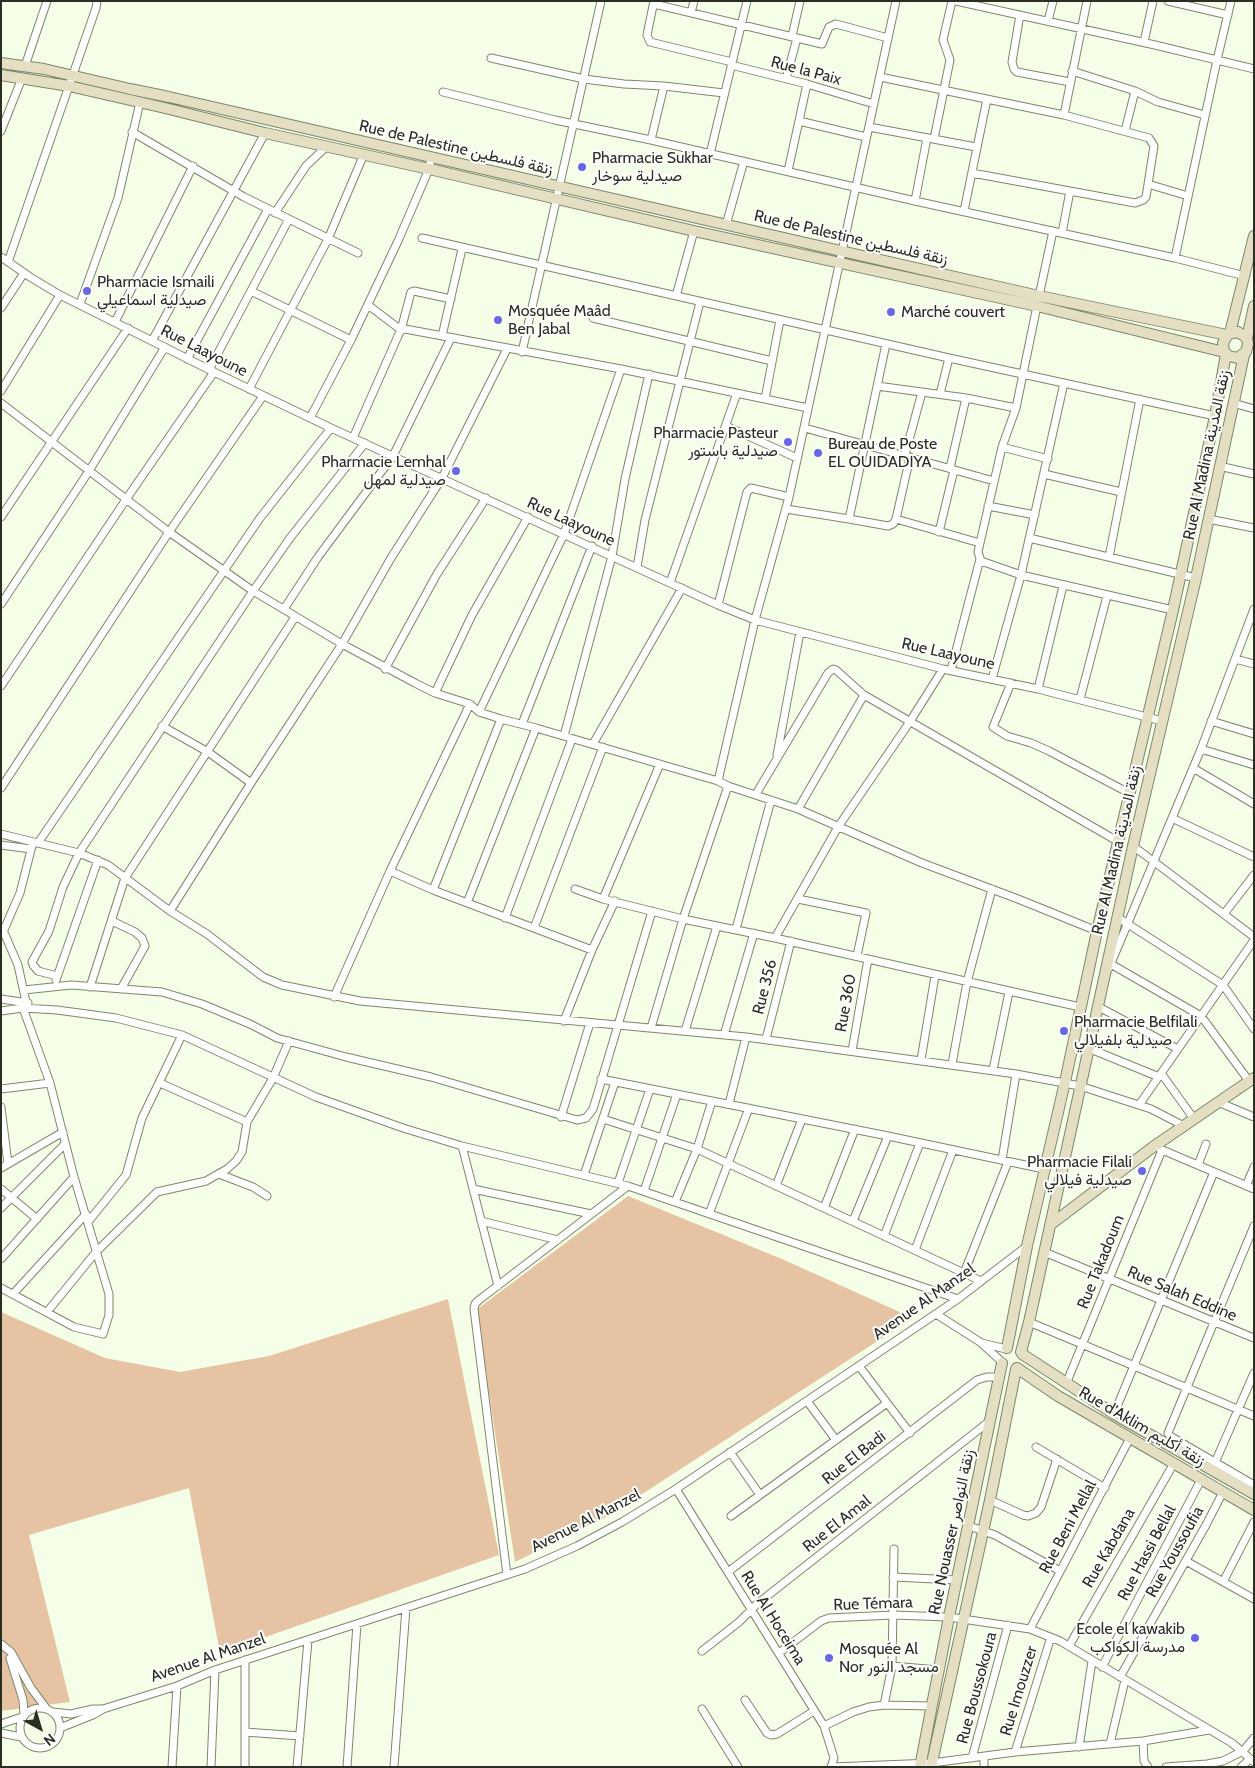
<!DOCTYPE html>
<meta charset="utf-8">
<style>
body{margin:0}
#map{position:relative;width:1255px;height:1768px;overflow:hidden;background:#f5ffe7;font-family:Cabin,sans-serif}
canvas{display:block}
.frame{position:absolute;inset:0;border:2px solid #2a2e23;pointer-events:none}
.north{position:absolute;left:15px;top:1703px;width:50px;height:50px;-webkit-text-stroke:4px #fff;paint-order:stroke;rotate:141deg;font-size:14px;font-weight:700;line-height:20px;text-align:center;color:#2a2e23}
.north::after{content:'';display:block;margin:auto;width:18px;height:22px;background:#2a2e23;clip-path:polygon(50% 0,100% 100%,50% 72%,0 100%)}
</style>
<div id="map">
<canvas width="1255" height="1768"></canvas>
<div class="frame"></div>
<div class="north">N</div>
</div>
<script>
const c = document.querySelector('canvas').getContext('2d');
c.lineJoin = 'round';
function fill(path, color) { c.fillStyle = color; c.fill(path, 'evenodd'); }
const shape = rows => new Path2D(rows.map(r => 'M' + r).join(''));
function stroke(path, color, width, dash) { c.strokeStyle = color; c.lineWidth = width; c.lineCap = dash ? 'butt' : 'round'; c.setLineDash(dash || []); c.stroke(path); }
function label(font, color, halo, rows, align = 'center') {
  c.font = font + ' Cabin,Vazirmatn,sans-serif'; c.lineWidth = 4; c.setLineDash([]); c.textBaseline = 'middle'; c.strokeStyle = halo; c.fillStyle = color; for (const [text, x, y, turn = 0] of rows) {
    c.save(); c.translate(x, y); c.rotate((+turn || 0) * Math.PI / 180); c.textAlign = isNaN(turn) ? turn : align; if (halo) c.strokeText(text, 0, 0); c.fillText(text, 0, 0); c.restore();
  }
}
fill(shape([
 [628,1196,782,1259,913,1318,610,1515,515,1562,476,1310],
 [448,1299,499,1555,220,1653,189,1488,29,1535,70,1702,1,1711,1,1312,105,1358,180,1372,269,1356]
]), '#e5c3a3');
const street = shape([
 [654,1,647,35,650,42,732,62],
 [956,1,1155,45,1254,69],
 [1168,1,1228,15],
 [654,4,797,38,786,79],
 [691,13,694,1],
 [1020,15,1012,62,1014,69,1017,72,1070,82],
 [1048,21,1053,1],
 [792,36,800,1],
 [797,38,822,44,829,27,836,24,888,38],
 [1144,42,1153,1],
 [491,58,584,79,624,84,664,86,724,93],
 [731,65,807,84,874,104],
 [25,66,47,1],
 [1072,71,1135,91,1158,102,1205,115],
 [880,77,1064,115,1149,138,1154,146,1146,197,1143,200,1135,203,972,173],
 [443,92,555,120,651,140,915,201,1175,258,1245,276],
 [1064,115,1087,1],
 [799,121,866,137],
 [869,127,976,147],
 [1,131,22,78],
 [1125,131,1135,91],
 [132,132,244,197,358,253],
 [934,139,950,60,943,40,952,1],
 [651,140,664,86],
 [710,154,747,1],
 [788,171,807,84],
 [1148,184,1188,196],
 [915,201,927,138],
 [964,211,987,99],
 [275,213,306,166,327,146],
 [726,225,744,161],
 [1062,233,1070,191],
 [422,238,949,358,1215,416],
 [1,257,30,277,60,295,214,372,331,428,718,605,755,620,943,669,1038,689,1162,721],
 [1175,258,1217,60,1231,1],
 [8,262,96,8,97,1],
 [251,291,351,340],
 [676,296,694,231],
 [1039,296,1053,231],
 [80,304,118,198,140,102],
 [368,305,401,330,411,292,414,291,451,299],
 [1,308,24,273],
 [593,318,772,361],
 [115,322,193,166],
 [442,336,462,249],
 [152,341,265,133],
 [522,352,601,1],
 [187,359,268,209],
 [209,370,289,219],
 [877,386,966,398,950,468],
 [249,389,328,239,364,154],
 [1,391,60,295],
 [940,394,949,358],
 [966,398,1016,408,1002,447,980,543,978,552,981,561,1021,575,1173,610],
 [765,399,780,320],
 [1,403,169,532,253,591,342,644,415,683,435,693,470,704,479,712,501,719,536,728,718,781,728,786,798,809,922,863,1018,899,1097,931],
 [1233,403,1254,409],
 [1016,408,1037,306],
 [310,418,351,340,398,241,429,169,431,158],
 [726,426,797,458],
 [805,428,994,481],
 [353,438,398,336,401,330,405,329,621,369,808,408],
 [1002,447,1048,459],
 [905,455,922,392],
 [1219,466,1254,474],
 [1044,474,1121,492],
 [988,506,1035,515],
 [786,509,849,519,886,344],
 [1,517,128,328],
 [849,519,888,526,893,524,896,519,910,457],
 [896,519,980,543],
 [1208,519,1254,528],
 [939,532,954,470],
 [1029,538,1196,578],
 [1109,557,1140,399],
 [637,567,645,520,700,302],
 [670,583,737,393],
 [1,604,89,471,165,347],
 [718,605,747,492,751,488,789,497],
 [284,609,318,557,393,456,451,338],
 [1235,659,1254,664],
 [385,669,437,574,486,498],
 [951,670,980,559],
 [992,679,1021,575,1064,383],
 [1011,683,993,727,1007,736,1031,743,1049,751,1131,794],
 [1,686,127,498,214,372],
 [1038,689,1063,586],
 [435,693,472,615,528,517],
 [1080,699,1107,596],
 [479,712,564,534,621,369],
 [1211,721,1254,734],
 [522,724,592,546],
 [162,726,208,752,251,783],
 [564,736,612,556,625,479,649,374],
 [593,744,682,588],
 [1201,749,1254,765],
 [777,755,800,632],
 [1193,768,1254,804],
 [718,781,755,620,789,497,896,1],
 [1,788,169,532,263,396],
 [756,794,828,673,833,669,836,670,864,695,1119,842],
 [798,809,864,695],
 [1172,818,1254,857],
 [1,834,79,853,108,865,170,911,207,934,263,977,282,985,360,1001,746,1037,1016,1074,1080,1086,1151,1109,1184,1126],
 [38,843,260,518,331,428],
 [1,845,31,849],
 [1133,846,1254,937],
 [390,871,433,890,592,950],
 [575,889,603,899,683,919,775,938,1080,1007],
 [433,890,501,719],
 [603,899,660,764],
 [798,899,866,913,857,956],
 [467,903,536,728],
 [170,911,251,783,342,644,391,558,442,478,507,349],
 [1224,914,1254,875],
 [1117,917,1223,985,1254,1029],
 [505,918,572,739],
 [112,921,135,932,142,938,145,946,121,989],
 [2,928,18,965,26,1002],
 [534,928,603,747],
 [736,929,771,800],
 [3,932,20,893,33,842],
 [775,938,838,827,909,723,943,669],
 [1109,963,1201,1016,1249,1081],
 [1109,968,1201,749,1254,609],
 [57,976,38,971,33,965,32,962,49,931,63,887,79,853,253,591,290,538,365,443],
 [56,980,98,860],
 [90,987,125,878,295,617],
 [24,990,71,985,162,992,202,1004,250,1024,277,1038,346,1057,431,1077,577,1120,586,1118,593,1109,652,911],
 [334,997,390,871,470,704],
 [1,999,28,1003],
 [1097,1006,1178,1049],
 [1,1011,23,1008,57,1010,116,1018,182,1035,316,1097,403,1128,462,1146,628,1186,958,1299],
 [564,1021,592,950,615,901],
 [651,1028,683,919,728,786],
 [685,1031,717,926],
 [724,1035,754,933],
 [766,1039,791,941],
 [1088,1048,1159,1077],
 [852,1051,868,959],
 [921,1060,935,976],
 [952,1064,967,982,992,889],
 [993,1070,1009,992],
 [1161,1073,1194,1119],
 [601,1079,888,1136,1044,1169],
 [160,1083,247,1122],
 [1,1089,50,1083],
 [1218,1102,1254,1117],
 [729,1104,746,1037],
 [1139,1105,1254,940],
 [1,1107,8,1164],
 [561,1117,590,1023],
 [603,1119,697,1149,981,1281],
 [462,1146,498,1286],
 [1160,1149,1254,1189],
 [1002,1160,1016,1074],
 [1198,1165,1206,1144],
 [1,1168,63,1132],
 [219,1174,253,1187,267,1196],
 [584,1175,615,1082],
 [618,1183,650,1089],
 [776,1186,802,1119],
 [1246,1186,1254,1167],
 [1,1189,37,1219],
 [473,1189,591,1214],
 [644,1191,677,1094],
 [675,1202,697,1149,712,1101],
 [1,1208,65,1144],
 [824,1208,855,1129],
 [709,1214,749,1108],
 [481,1221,558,1240],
 [853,1221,888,1136],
 [88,1222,126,1175,142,1118,182,1035],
 [1254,1226,1168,1433,1170,1436,1254,1485],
 [884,1236,920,1143],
 [915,1250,953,1150],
 [1044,1252,1254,1338],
 [1,1259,74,1177],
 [964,1273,1008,1162],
 [1,1288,74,1327,103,1334,109,1315,109,1294,74,1177,50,1083,23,1008],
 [13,1294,86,1214],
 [47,1312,96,1252,157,1192,206,1181,227,1169,236,1161,242,1152,247,1122,273,1078,289,1041],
 [936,1314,980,1342,1001,1361],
 [1029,1322,1254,1416],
 [982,1343,1006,1349],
 [859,1366,910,1433],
 [1066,1384,1162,1150],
 [807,1401,836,1440],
 [1114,1414,1214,1172],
 [1036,1447,1105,1488],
 [730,1452,760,1495],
 [1214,1465,1254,1373],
 [676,1489,824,1726,834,1758,831,1767],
 [990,1500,1023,1515,1028,1516,1036,1513,1041,1507,1057,1459],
 [731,1516,887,1403],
 [969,1526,995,1535,1060,1571],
 [1186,1561,1254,1599],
 [728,1572,977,1380,987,1377,1000,1377],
 [507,1575,474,1309,475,1304,479,1300,628,1186],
 [893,1577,957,1580],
 [1223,1582,1254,1522],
 [1030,1629,1130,1438],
 [1,1644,11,1652,31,1688,46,1708],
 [1069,1646,1174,1463],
 [702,1651,739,1622,757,1604,991,1420],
 [779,1653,821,1621,829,1618,893,1615,949,1617,1030,1629,1060,1641,1232,1743,1254,1762],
 [10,1658,23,1700,24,1715],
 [892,1666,938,1670],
 [1102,1667,1202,1478],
 [1120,1677,1206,1525,1223,1492],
 [745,1700,767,1733,771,1735,777,1734,814,1711],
 [884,1705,892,1666,894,1549],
 '20 1728a20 20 0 1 1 40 0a20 20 0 1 1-40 0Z',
 [702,1709,738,1767],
 [53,1712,71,1714,93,1709,102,1709],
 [1,1724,22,1717],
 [824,1726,853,1712,869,1707,884,1705,931,1706],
 [60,1728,95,1714,103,1709,177,1686,215,1670,525,1569,577,1546,622,1522,676,1489,958,1299,1027,1246],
 [245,1732,300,1736],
 [1,1733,21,1737],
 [1143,1741,1144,1761,1148,1767],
 [1110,1744,1125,1680],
 [1079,1747,1092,1661],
 [1015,1752,1051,1637],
 [984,1757,984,1767],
 [972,1758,1008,1625],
 [172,1767,177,1686],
 [211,1767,215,1670],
 [245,1767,245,1660],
 [297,1767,308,1640],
 [347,1767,357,1624],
 [394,1767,406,1608],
 [832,1767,932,1763,1015,1752,1143,1741,1209,1730],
 [1166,1767,1207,1764,1223,1761,1243,1751,1254,1738],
 [1241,1767,1250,1759]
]);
const secondary = shape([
 [1,63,44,69,130,89,169,97,841,251,1039,296,1227,335],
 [1,75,69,86,165,108,265,133,429,169,694,231,1037,306,1224,352],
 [1230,333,1254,236],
 [1247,338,1238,332,1228,334,1223,343,1224,352,1229,356,1237,358,1246,352,1248,344,1247,338,1254,306],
 [1050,1225,1153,1147,1254,1078],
 [1007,1348,1027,1246,1065,1082,1097,931,1173,610,1215,416,1226,354],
 [1021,1352,1029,1322,1133,846,1196,578,1244,355],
 [1022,1354,1114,1414,1254,1494],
 [1017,1368,1058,1396,1254,1510],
 [920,1767,949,1617,1002,1363],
 [931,1767,990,1500,1016,1369]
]);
stroke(street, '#7c876c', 9);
stroke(secondary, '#7c876c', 12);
stroke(street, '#fff', 7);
stroke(secondary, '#e4dec3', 10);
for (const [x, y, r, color] of [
 [582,167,5,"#6768e2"],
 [87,291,5,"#6768e2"],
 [891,312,5,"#6768e2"],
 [498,320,5,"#6768e2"],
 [788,442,5,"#6768e2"],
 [818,453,5,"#6768e2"],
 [456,471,5,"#6768e2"],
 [1064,1031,5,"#6768e2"],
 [1142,1171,5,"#6768e2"],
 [1195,1638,5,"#6768e2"],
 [829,1658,5,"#6768e2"]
]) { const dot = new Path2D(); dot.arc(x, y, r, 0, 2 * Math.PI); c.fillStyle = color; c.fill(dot); stroke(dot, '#fff', 2); }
label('16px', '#2a2e23', '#fff', [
 ["Rue la Paix",806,71,15],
 ["Rue de Palestine زنقة فلسطين",456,148,13],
 ["Rue de Palestine زنقة فلسطين",851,238,13],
 ["Rue Laayoune",204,351,27],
 ["Rue Al Madina زنقة المدينة",1207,455,-78],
 ["Rue Laayoune",571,522,25],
 ["Rue Laayoune",948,654,13],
 ["Rue Al Madina زنقة المدينة",1117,850,-77],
 ["Rue 356",765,987,-76],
 ["Rue 360",846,1003,-80],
 ["Rue Takadoum",1101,1262,-68],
 ["Rue Salah Eddine",1182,1294,23],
 ["Avenue Al Manzel",924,1302,-35],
 ["Rue d’Aklim زنقة أكليم",1142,1427,30],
 ["Rue El Badi",854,1458,-38],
 ["Avenue Al Manzel",586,1521,-27],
 ["Rue El Amal",837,1524,-38],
 ["Rue Beni Mellal",1068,1527,-62],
 ["Rue Nouasser زنقة النواصر",952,1532,-78],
 ["Rue Kabdana",1109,1548,-60],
 ["Rue Youssoufia",1175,1552,-61],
 ["Rue Hassi Bellal",1147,1553,-62],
 ["Rue Témara",873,1604,-2],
 ["Rue Al Hoceima",773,1618,58],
 ["Avenue Al Manzel",208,1658,-19],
 ["Rue Boussokoura",977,1688,-75],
 ["Rue Imouzzer",1019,1691,-73]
]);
label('16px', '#2a2e23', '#fff', [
 ["Pharmacie Sukhar",592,158],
 ["صيدلية سوخار",592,176],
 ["Pharmacie Ismaili",97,282],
 ["صيدلية اسماعيلي",97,300],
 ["Mosquée Maâd",508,311],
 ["Ben Jabal",508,329],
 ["Marché couvert",901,312],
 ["Pharmacie Pasteur",778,433,"right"],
 ["صيدلية باستور",778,451,"right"],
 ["Bureau de Poste",828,444],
 ["EL OUIDADIYA",828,462],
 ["Pharmacie Lemhal",446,462,"right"],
 ["صيدلية لمهل",446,480,"right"],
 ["Pharmacie Belfilali",1074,1022],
 ["صيدلية بلفيلالي",1074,1040],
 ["Pharmacie Filali",1132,1162,"right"],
 ["صيدلية فيلالي",1132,1180,"right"],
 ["Ecole el kawakib",1185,1629,"right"],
 ["مدرسة الكواكب",1185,1647,"right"],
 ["Mosquée Al",839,1649],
 ["Nor مسجد النور",839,1667]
], 'left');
</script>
